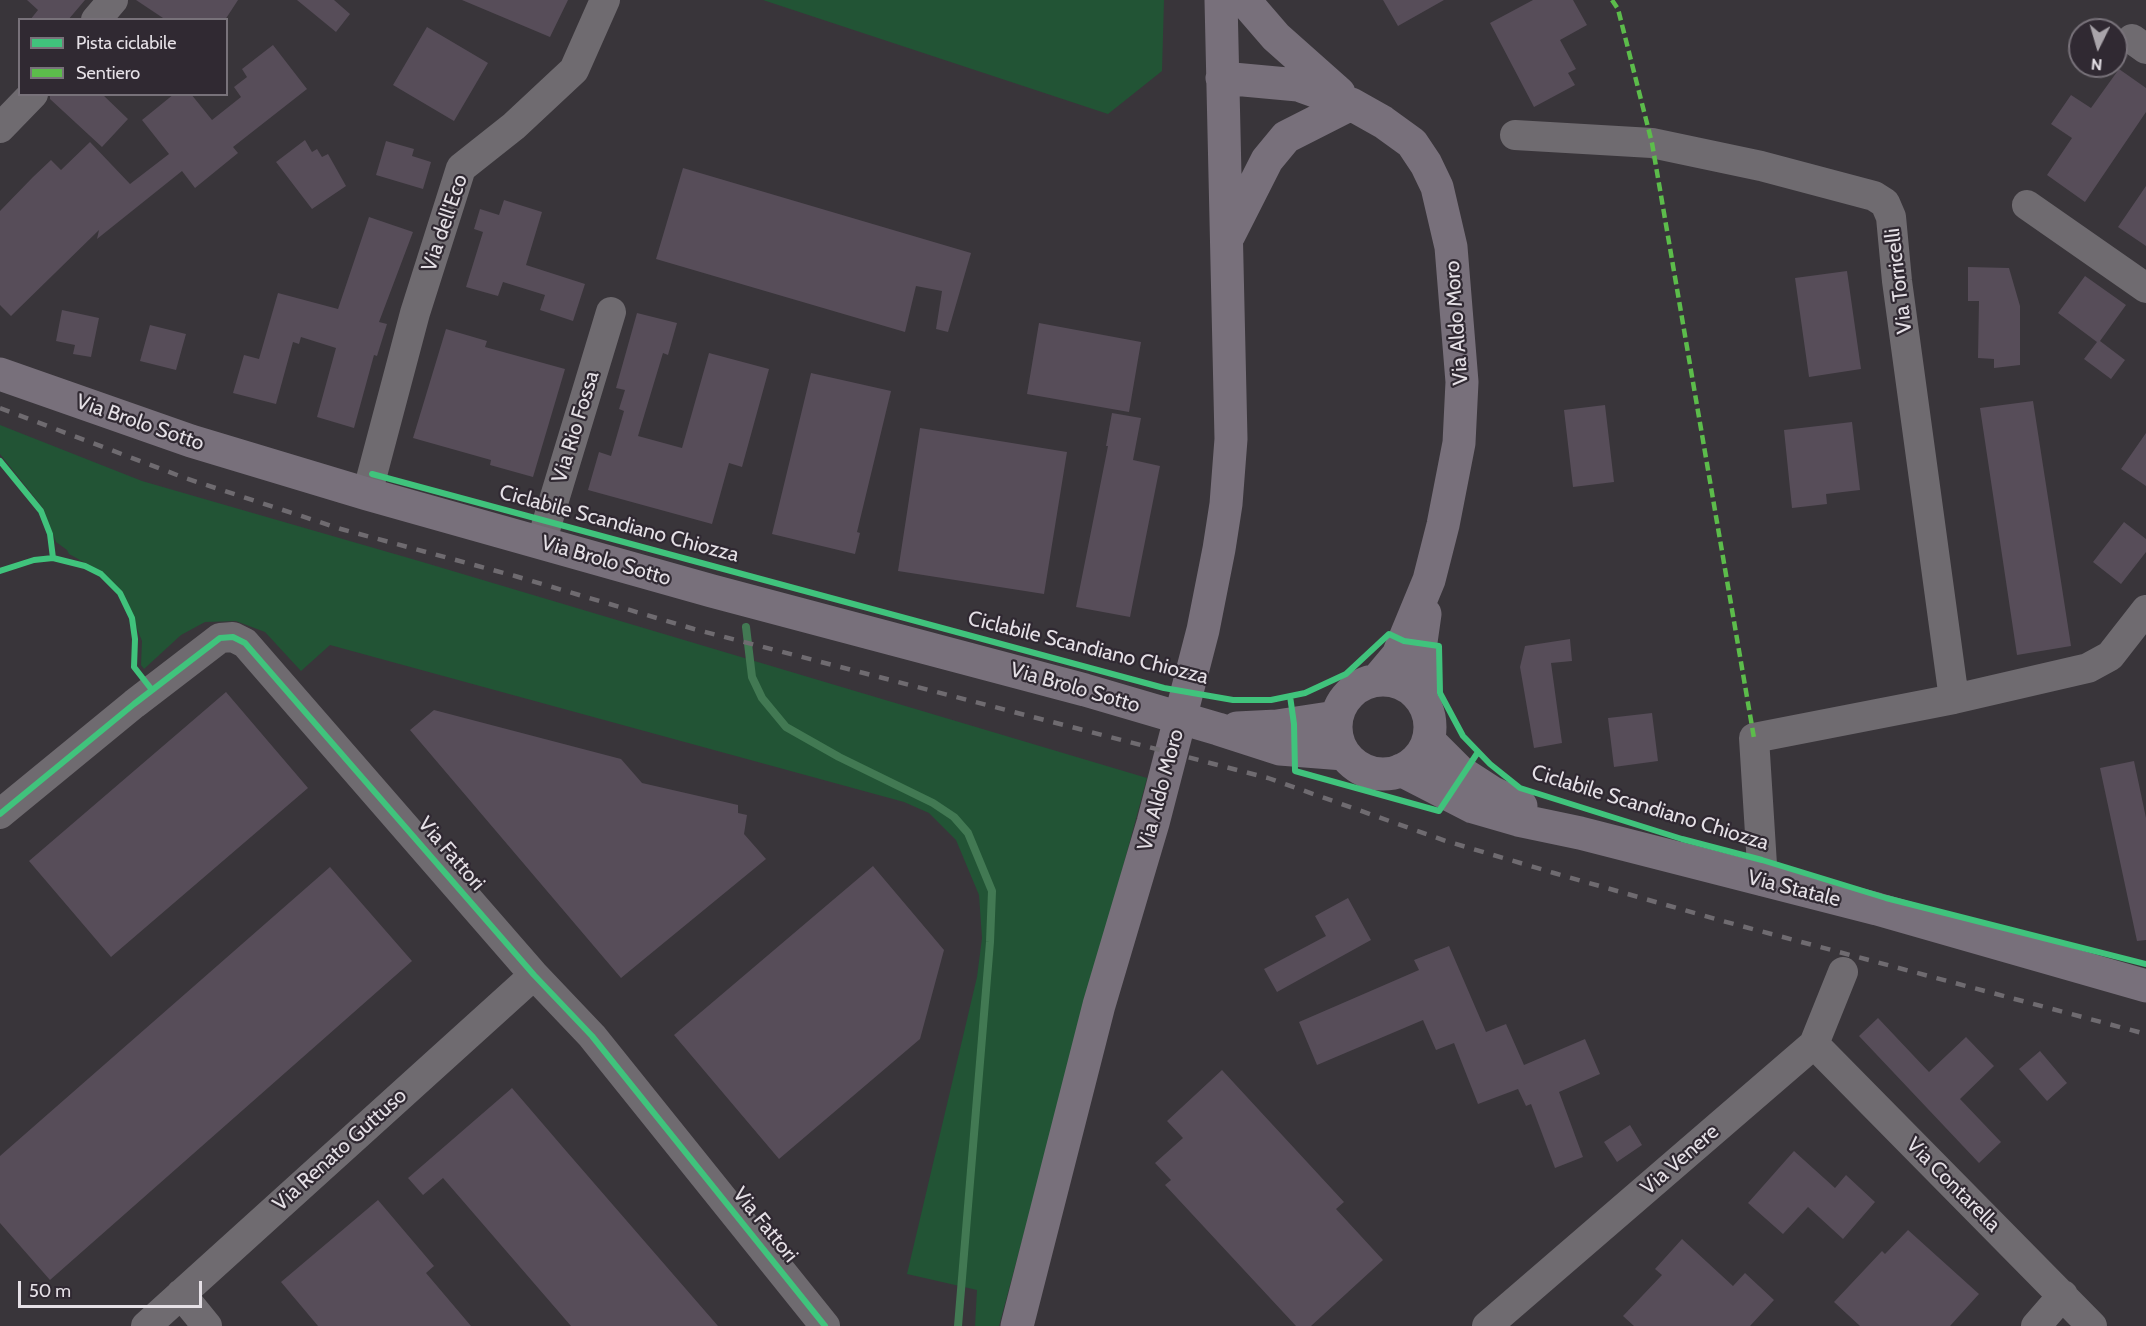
<!DOCTYPE html>
<style>
body{margin:0}
#map{position:relative;width:2146px;height:1326px;overflow:hidden;background:#39353a;font-family:Cabin,sans-serif}
canvas{display:block}
.legend{position:absolute;left:18px;top:18px;width:210px;height:78px;box-sizing:border-box;background:#302932;border:2px solid #78727a;margin:0;padding:8px 10px;list-style:none;font-size:18px;color:#e5e0e6}
.legend li{display:flex;align-items:center;gap:12px;height:30px}
.legend b{width:30px;border:2px solid #78727a}
.north{position:absolute;left:2068px;top:18px;width:60px;height:60px;box-sizing:border-box;background:#302932;border:2px solid #78727a;border-radius:50%;rotate:185deg;font-size:16px;font-weight:700;line-height:24px;text-align:center;color:#e5e0e6}
.north::after{content:'';display:block;margin:auto;width:21px;height:27px;background:#a9a4aa;clip-path:polygon(50% 0,100% 100%,50% 72%,0 100%)}
.scale{position:absolute;left:18px;top:1281px;width:184px;height:27px;box-sizing:border-box;border:3px solid #e5e0e6;border-top:0;padding-left:8px;font-size:18px;line-height:21px;white-space:nowrap;color:#e5e0e6;-webkit-text-stroke:4px #302932;paint-order:stroke}
</style>
<div id="map">
<canvas width="2146" height="1326"></canvas>
<ul class="legend">
<li><b style="height:8px;background:#40c37c"></b>Pista ciclabile</li>
<li><b style="height:8px;background:#5cbc4b"></b>Sentiero</li>
</ul>
<div class="north">N</div>
<div class="scale">50 m</div>
</div>
<script>
const c = document.querySelector('canvas').getContext('2d');
c.lineJoin = 'round';
function fill(path, color) { c.fillStyle = color; c.fill(path, 'evenodd'); }
const shape = rows => new Path2D(rows.map(r => 'M' + r).join(''));
function stroke(path, color, width, dash) { c.strokeStyle = color; c.lineWidth = width; c.lineCap = dash ? 'butt' : 'round'; c.setLineDash(dash || []); c.stroke(path); }
function label(font, color, halo, rows, align = 'center') {
  c.font = font + ' Cabin,sans-serif'; c.lineWidth = 4.5; c.setLineDash([]); c.textBaseline = 'middle'; c.strokeStyle = halo; c.fillStyle = color; for (const [text, x, y, turn = 0] of rows) {
    c.save(); c.translate(x, y); c.rotate((+turn || 0) * Math.PI / 180); c.textAlign = isNaN(turn) ? turn : align; if (halo) c.strokeText(text, 0, 0); c.fillText(text, 0, 0); c.restore();
  }
}
fill(shape([
 [763,0,1164,0,1162,71,1108,114],
 [0,425,142,481,419,561,1147,778,999,1326,975,1326,977,1290,907,1274,977,977,982,938,979,895,956,840,929,813,904,802,330,645,301,671,265,632,236,621,205,622,181,635,144,669,141,665,142,641,122,591,102,572,69,554,67,550,56,542,43,508,0,454]
]), '#225435');
stroke(shape([
 [746,627,752,677,762,698,786,727,839,757,933,803,954,817,968,833,992,891,990,942,958,1326]
]), '#427953', 8);
fill(shape([
 [27,0,85,0,68,20,30,20,38,10],
 [136,0,238,0,225,20,166,20],
 [297,0,334,0,350,14,336,32],
 [462,0,568,0,550,37],
 [1383,0,1444,0,1398,26],
 [1533,0,1573,0,1587,25,1560,40,1576,69,1568,73,1575,85,1534,107,1490,23],
 [427,27,488,63,454,121,393,85],
 [273,45,307,89,233,147,238,153,195,188,182,171,97,239,99,230,11,316,0,305,0,211,33,177,51,160,61,170,90,142,130,184,169,154,142,120,174,94,191,94,212,120,241,97,234,87,247,77,242,69],
 [2119,69,2146,88,2146,112,2085,202,2047,175,2072,138,2051,124,2071,95,2091,108],
 [50,94,102,94,128,119,102,147,50,99],
 [305,140,312,152,317,149,322,157,328,154,346,186,312,209,276,162],
 [386,141,414,149,412,156,431,162,423,189,376,175],
 [683,168,971,253,948,332,936,329,942,291,916,286,905,332,656,259],
 [2146,186,2146,246,2118,227],
 [504,200,542,212,526,265,585,284,573,321,540,310,545,295,503,282,498,296,466,287,483,232,474,229,480,209,499,215],
 [369,217,413,232,379,322,387,324,377,356,374,355,354,428,317,417,336,348,301,337,299,344,293,342,276,404,233,393,244,355,259,359,278,293,338,309],
 [1968,267,2009,268,2020,306,2020,365,1994,368,1994,359,1978,358,1979,301,1968,301],
 [1847,271,1861,369,1809,377,1795,278],
 [2085,276,2126,305,2100,341,2125,360,2111,379,2084,359,2097,342,2058,313],
 [62,310,99,318,91,357,73,354,75,345,56,341],
 [637,313,677,323,668,355,663,353,638,436,682,448,709,353,769,369,742,467,729,463,712,524,588,490,599,452,611,456,624,411,619,409,625,390,616,388],
 [1039,323,1141,342,1129,412,1027,394],
 [150,325,186,334,176,370,140,361],
 [446,329,487,341,485,347,565,369,533,477,490,465,491,460,413,438],
 [811,373,891,391,857,532,860,533,855,554,772,534],
 [2033,401,2071,646,2017,655,1980,408],
 [1605,405,1614,482,1573,487,1564,410],
 [1112,413,1141,418,1133,460,1160,466,1130,617,1076,607,1108,446,1106,446],
 [1852,422,1860,490,1826,494,1827,504,1792,508,1784,430],
 [920,428,1067,452,1044,594,898,571],
 [2146,433,2146,486,2121,469],
 [2124,522,2146,539,2146,552,2121,584,2093,562],
 [1570,639,1572,661,1551,663,1562,743,1534,748,1520,667,1525,646],
 [226,692,308,788,111,957,29,861],
 [434,710,621,759,642,783,738,805,738,813,747,815,744,834,766,859,621,978,410,730],
 [1652,713,1658,761,1614,767,1608,718],
 [2134,761,2146,818,2146,940,2137,941,2100,768],
 [873,866,944,950,920,1039,779,1159,674,1035],
 [330,867,412,961,50,1280,0,1223,0,1156],
 [1348,898,1371,940,1277,992,1264,969,1326,936,1315,916],
 [1449,946,1486,1032,1506,1024,1524,1065,1585,1039,1600,1074,1559,1092,1583,1157,1555,1168,1531,1104,1526,1106,1518,1089,1478,1104,1454,1043,1436,1050,1423,1020,1317,1065,1299,1022,1419,970,1414,960],
 [1878,1018,1929,1072,1966,1037,1994,1066,1960,1099,2001,1142,1979,1163,1859,1036],
 [2040,1051,2067,1083,2047,1101,2019,1069],
 [1222,1070,1344,1202,1336,1209,1383,1260,1311,1326,1296,1326,1165,1185,1171,1180,1155,1163,1183,1138,1167,1121],
 [512,1088,567,1152,718,1326,571,1326,443,1178,423,1195,408,1178],
 [1630,1125,1642,1145,1617,1162,1604,1142],
 [1794,1151,1835,1188,1846,1175,1875,1202,1843,1239,1808,1207,1783,1234,1748,1203],
 [378,1200,434,1266,426,1273,471,1326,318,1326,281,1282],
 [1908,1230,1979,1294,1950,1326,1860,1326,1834,1302,1882,1251,1885,1254],
 [1682,1239,1733,1286,1745,1273,1774,1300,1750,1326,1634,1326,1623,1316,1662,1275,1655,1269]
]), '#574d59');
stroke(shape([
 [96,20,113,0],
 [2132,39,2146,49],
 [0,128,33,94],
 [1515,135,1652,143,1761,166,1874,196,1885,203,1891,217,1897,281,1954,699],
 [2027,205,2146,288],
 [367,494,415,313,461,168,514,126,574,70,605,0],
 [541,543,611,312],
 [0,814,134,704,220,638,233,637,245,643,534,975,592,1036,825,1326],
 [1763,881,1754,738,1954,699,2088,668,2110,656,2146,610],
 [1814,1044,2092,1326],
 [181,1294,207,1326],
 [146,1326,534,975],
 [1487,1326,1814,1044,1843,972],
 [2036,1326,2063,1295]
]), '#6f6b70', 30);
stroke(shape([
 [1244,0,1276,37,1339,93],
 [1222,78,1298,85,1351,104,1383,122,1412,143,1426,164,1437,187,1451,247,1462,382,1459,443,1443,525,1429,580,1398,655,1377,680],
 [1229,235,1267,160,1286,137,1351,104],
 [0,374,191,441,367,494,712,591,1085,690,1218,729,1280,749,1344,754],
 '1336 727a47 47 0 1 1 94 0a47 47 0 1 1-94 0Z',
 [1421,699,1421,642,1425,614],
 [1237,728,1277,726,1336,717],
 [1428,740,1459,771,1493,793,1521,806],
 [1401,770,1473,807,1518,820,1580,833,1877,909,2146,986],
 [1017,1326,1099,1005,1153,823,1203,630,1219,549,1226,504,1231,439,1221,0]
]), '#78707b', 33);
stroke(shape([
 [0,408,185,478,341,529,515,576,694,629,1268,778,1446,841,1554,873,1719,920,2146,1034]
]), '#6f6b70', 4.5, [10, 10]);
stroke(shape([
 [1612,0,1618,9,1652,143,1754,738]
]), '#5cbc4b', 4.5, [9, 4.5]);
stroke(shape([
 [0,461,41,511,50,534,53,558],
 [372,474,1164,688,1233,700,1271,700,1305,693,1346,674,1389,634,1404,641,1439,646,1440,693,1463,736,1490,764,1520,788,1682,839,1762,860,1886,898,2146,964],
 [0,571,34,560,53,558,85,566,101,574,120,593,132,618,135,639,134,667,152,690],
 [1290,696,1294,724,1295,771,1439,811,1478,752],
 [0,814,134,704,220,638,233,637,245,643,534,975,592,1036,825,1326]
]), '#40c37c', 6);
label('21px', '#e5e0e6', '#302932', [
 ["Via dell'Eco",445,223,-71],
 ["Via Torricelli",1899,281,-97],
 ["Via Aldo Moro",1457,323,-94],
 ["Via Brolo Sotto",140,423,19],
 ["Via Rio Fossa",576,427,-73],
 ["Ciclabile Scandiano Chiozza",619,524,15],
 ["Via Brolo Sotto",606,561,16],
 ["Ciclabile Scandiano Chiozza",1088,648,14],
 ["Via Brolo Sotto",1075,688,16],
 ["Via Aldo Moro",1161,790,-75],
 ["Ciclabile Scandiano Chiozza",1650,808,17],
 ["Via Fattori",451,854,49],
 ["Via Statale",1794,889,14],
 ["Via Renato Guttuso",340,1150,-42],
 ["Via Venere",1680,1160,-41],
 ["Via Contarella",1953,1185,45],
 ["Via Fattori",765,1225,51]
]);
</script>
